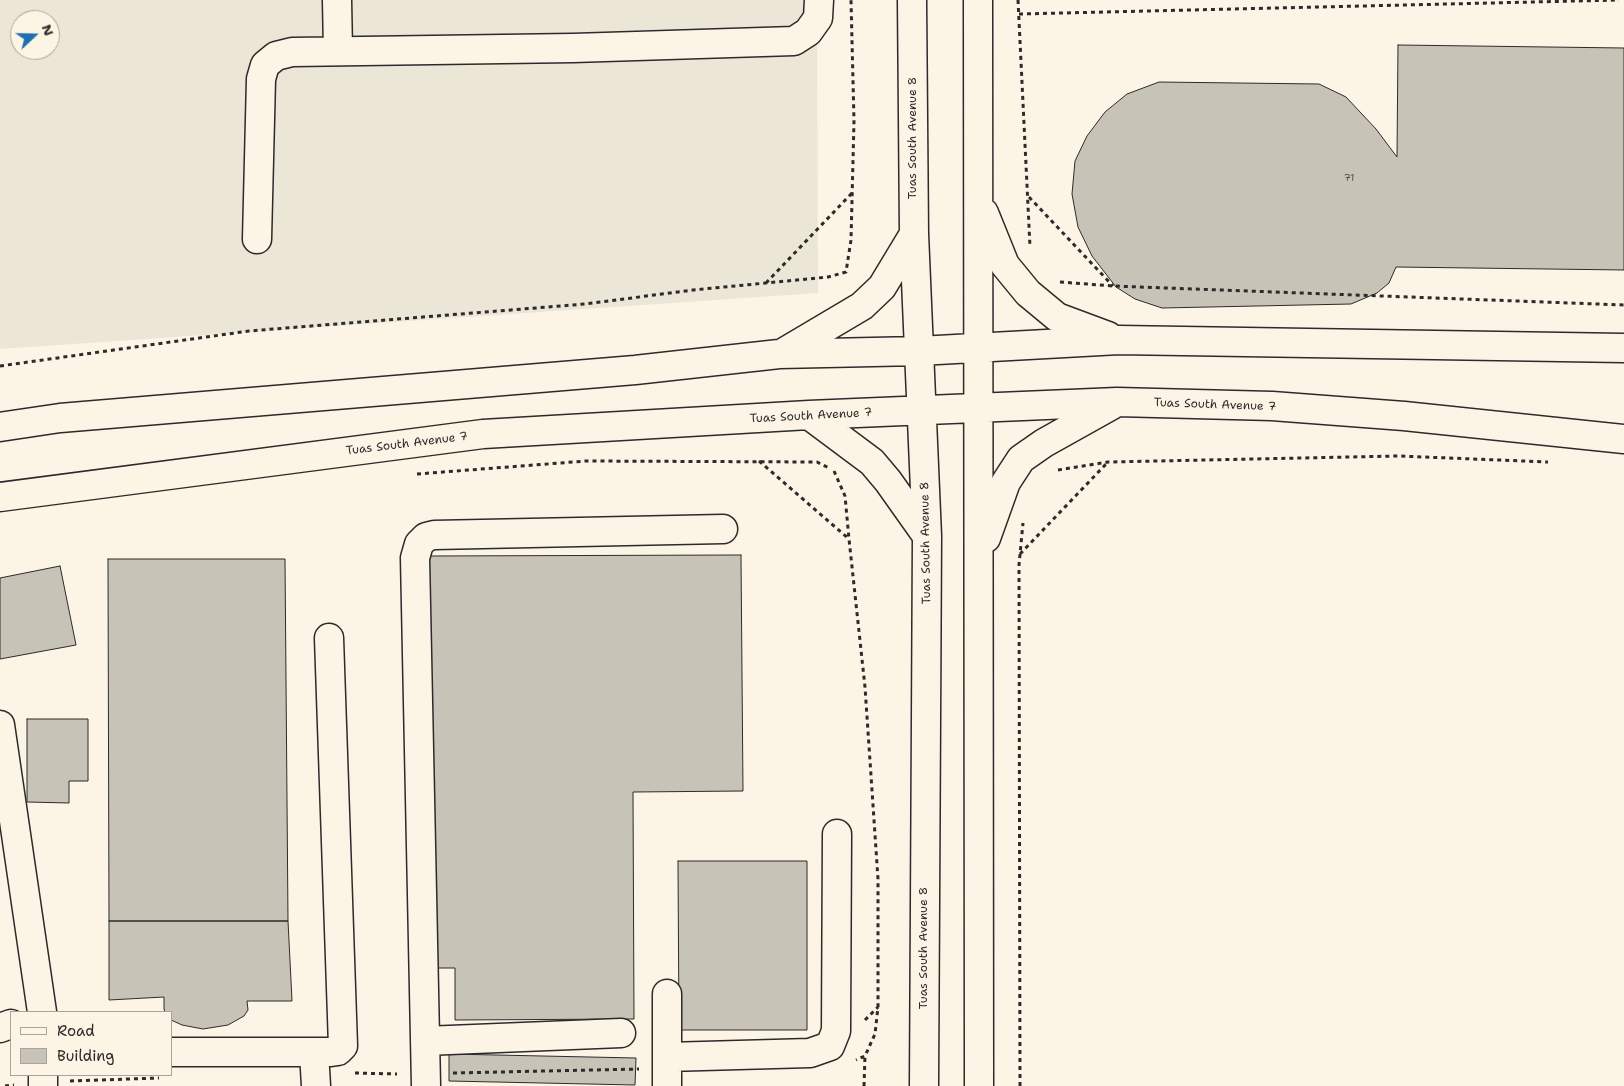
<!DOCTYPE html>
<style>
body{margin:0}
#map{position:relative;width:1624px;height:1086px;overflow:hidden;background:#fcf5e5;font-family:"Shantell Sans",sans-serif}
canvas{display:block}
.legend{position:absolute;left:10px;top:1011px;width:162px;height:65px;box-sizing:border-box;background:#fcf5e5;border:1px solid #a8a49b;margin:0;padding:6px 9px;list-style:none;font-size:15px;color:#2b2b2b}
.legend li{display:flex;align-items:center;gap:10px;height:25px}
.legend b{width:25px;border:1px solid #a8a49b}
.north{position:absolute;left:10px;top:10px;width:50px;height:50px;box-sizing:border-box;background:#fcf5e5;border:1px solid #a8a49b;border-radius:50%;rotate:69deg;font-size:14px;font-weight:700;line-height:20px;text-align:center;color:#2b2b2b}
.north::after{content:'';display:block;margin:auto;width:18px;height:22px;background:#1f6fb2;clip-path:polygon(50% 0,100% 100%,50% 72%,0 100%)}
</style>
<div id="map">
<canvas width="1624" height="1086"></canvas>
<ul class="legend">
<li><b style="height:6px;background:#fcf5e5"></b>Road</li>
<li><b style="height:14px;background:#c8c3b7"></b>Building</li>
</ul>
<div class="north">N</div>
</div>
<script>
const c = document.querySelector('canvas').getContext('2d');
c.lineJoin = 'round';
function fill(path, color) { c.fillStyle = color; c.fill(path, 'evenodd'); }
const shape = rows => new Path2D(rows.map(r => 'M' + r).join(''));
function stroke(path, color, width, dash) { c.strokeStyle = color; c.lineWidth = width; c.lineCap = dash ? 'butt' : 'round'; c.setLineDash(dash || []); c.stroke(path); }
function label(font, color, halo, rows, align = 'center') {
  c.font = font + ' "Shantell Sans",sans-serif'; c.lineWidth = 4.5; c.setLineDash([]); c.textBaseline = 'middle'; c.strokeStyle = halo; c.fillStyle = color; for (const [text, x, y, turn = 0] of rows) {
    c.save(); c.translate(x, y); c.rotate((+turn || 0) * Math.PI / 180); c.textAlign = isNaN(turn) ? turn : align; if (halo) c.strokeText(text, 0, 0); c.fillText(text, 0, 0); c.restore();
  }
}
fill(shape([
 [0,0,817,0,818,293,0,349],
 [20,20,50,20,50,50,20,50]
]), '#ece6d7');
const building = shape([
 [1398,45,1624,48,1624,270,1396,267,1389,283,1377,293,1351,304,1162,308,1135,299,1116,287,1092,256,1078,227,1072,194,1075,161,1087,136,1105,112,1127,94,1159,82,1319,84,1346,97,1376,129,1397,157,1398,45],
 [741,555,743,791,633,792,634,1019,455,1020,455,968,431,968,428,556,741,555],
 [108,559,285,559,288,921,109,921,108,559],
 [60,566,76,645,0,659,0,578,60,566],
 [27,719,88,719,88,781,69,781,69,803,27,802,27,719],
 [678,861,807,861,807,1030,679,1030,678,861],
 [109,921,288,921,292,1001,247,1001,248,1010,244,1016,228,1025,203,1029,182,1025,171,1020,171,1012,165,1012,164,1009,164,997,109,1000,109,921],
 [449,1054,636,1058,635,1085,449,1081,449,1054]
]);
fill(building, '#c8c3b7');
stroke(building, '#2b2b2b', 1);
const minor = shape([
 [337,0,338,51],
 [912,0,914,234,927,536,924,1086],
 [978,0,979,1086],
 [984,213,1005,265,1028,293,1057,317,1108,336],
 [257,239,261,79,265,65,276,56,292,52,573,48,794,41,808,32,818,18,819,0],
 [781,354,862,306,882,287,914,234],
 [809,415,872,462,888,481,927,536],
 [0,427,60,418,635,370,779,354,919,351,1119,340,1624,348],
 [0,497,483,434,809,415,1117,402,1272,406,1404,416,1624,439],
 [986,538,1006,482,1021,459,1044,443,1112,405],
 [0,725,42,1012],
 [667,994,667,1086],
 [0,1028,11,1024],
 [425,1041,621,1033],
 [171,1052,331,1052,338,1051,343,1046,329,638],
 [314,1052,316,1086],
 [667,1057,810,1053,830,1046,836,1031,837,834],
 [43,1075,43,1086],
 [426,1086,415,558,419,544,426,537,434,535,723,529]
]);
stroke(minor, '#2b2b2b', 31);
stroke(shape([
 [1018,0,1030,247],
 [1019,14,1619,0],
 [1029,197,1113,286],
 [1060,282,1113,286,1624,305],
 [766,283,852,193],
 [0,366,249,331,585,304,693,290,828,277,846,272,851,240,854,121,851,0],
 [759,461,849,539],
 [1058,470,1108,462,1399,456,1548,462],
 [834,471,845,496,849,539,865,687,878,879,878,1007,875,1034,865,1056,856,1060],
 [417,474,586,461,817,462,829,468],
 [1020,554,1107,463],
 [865,1020,878,1007],
 [355,1073,397,1074],
 [453,1073,639,1069],
 [70,1081,159,1078],
 [5,1086,14,1085],
 [864,1086,865,1056],
 [1020,1086,1019,565,1023,523]
]), '#2b2b2b', 3, [4, 4]);
stroke(minor, '#fcf5e5', 28);
label('10px', '#52514e', null, [
 ["71",1349,178]
]);
label('12px', '#2b2b2b', '#fcf5e5', [
 ["Tuas South Avenue 8",913,138,-90],
 ["Tuas South Avenue 7",1215,405,2],
 ["Tuas South Avenue 7",811,416,-3],
 ["Tuas South Avenue 7",407,444,-7],
 ["Tuas South Avenue 8",926,543,-91],
 ["Tuas South Avenue 8",924,948,-90]
]);
</script>
